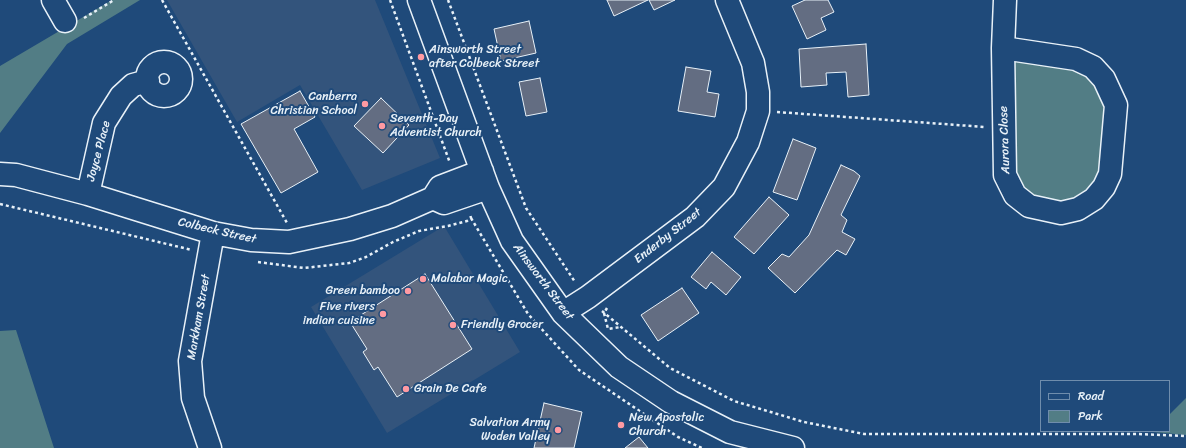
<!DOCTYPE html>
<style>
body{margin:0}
#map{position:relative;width:1186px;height:448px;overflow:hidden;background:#1f4a7a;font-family:Sriracha,sans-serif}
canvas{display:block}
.legend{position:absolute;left:1040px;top:380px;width:130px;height:52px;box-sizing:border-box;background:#1f4a7a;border:1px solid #6f8dac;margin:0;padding:5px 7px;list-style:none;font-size:12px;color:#e8f1f8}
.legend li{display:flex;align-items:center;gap:8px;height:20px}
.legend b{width:20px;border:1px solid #6f8dac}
</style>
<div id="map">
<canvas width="1186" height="448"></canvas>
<ul class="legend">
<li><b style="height:5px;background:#1f4a7a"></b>Road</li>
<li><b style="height:11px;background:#527d85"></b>Park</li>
</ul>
</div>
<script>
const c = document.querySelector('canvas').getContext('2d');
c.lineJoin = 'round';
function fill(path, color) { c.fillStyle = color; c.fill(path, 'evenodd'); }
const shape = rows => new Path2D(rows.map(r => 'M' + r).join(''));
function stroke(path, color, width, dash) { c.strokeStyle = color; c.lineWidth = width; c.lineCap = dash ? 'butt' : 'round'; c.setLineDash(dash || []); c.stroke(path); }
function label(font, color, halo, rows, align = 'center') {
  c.font = font + ' Sriracha,sans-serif'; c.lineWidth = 4; c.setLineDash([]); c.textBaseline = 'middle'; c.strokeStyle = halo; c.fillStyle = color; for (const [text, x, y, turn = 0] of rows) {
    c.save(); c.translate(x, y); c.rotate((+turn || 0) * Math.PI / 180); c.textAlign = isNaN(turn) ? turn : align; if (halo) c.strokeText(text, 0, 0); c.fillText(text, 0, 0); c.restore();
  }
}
fill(shape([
 [167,0,375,0,440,158,362,190,300,85,237,122],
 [444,226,520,352,387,433,311,307]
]), '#33547c');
fill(shape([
 [112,0,140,0,67,44,0,133,0,66],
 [1009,57,1074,68,1089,75,1109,109,1099,181,1076,200,1061,203,1032,198,1015,180],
 [16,330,54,448,0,448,0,331],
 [1186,398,1186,435,1153,432,1169,431,1169,415]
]), '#527d85');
const building = shape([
 [607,0,648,0,614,16,607,0],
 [649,0,675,0,654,10,649,0],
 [805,0,828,0,834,12,821,18,826,30,807,39,792,6,805,0],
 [529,21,536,53,501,61,494,29,529,21],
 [866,44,869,95,848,97,846,72,826,73,827,85,801,87,799,49,866,44],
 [686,67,711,71,707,92,719,94,715,117,678,111,686,67],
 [540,78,547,112,526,116,519,82,540,78],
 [300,91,315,117,294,129,318,172,281,193,241,124,300,91],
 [381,98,409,125,383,153,354,126,381,98],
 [793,139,816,148,797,200,773,192,793,139],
 [841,165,854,171,860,176,841,215,847,220,842,232,855,239,846,255,837,250,795,293,768,268,782,254,789,257,809,235,841,165],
 [769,197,789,215,754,254,734,237,769,197],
 [712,252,741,277,726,295,711,282,706,289,691,277,712,252],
 [425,274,472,349,397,397,378,367,374,370,363,352,367,349,350,322,425,274],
 [682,288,699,313,658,341,641,315,682,288],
 [544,403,582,412,574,448,534,448,544,403],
 [639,437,648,448,625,448,639,437]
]);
fill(building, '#636d82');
stroke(building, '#e8f1f8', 1);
const minor = shape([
 [53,0,65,21],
 [419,0,488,188,512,241,563,313,619,367,671,402,730,432,793,448],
 [1003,48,1076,59,1093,67,1104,79,1116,105,1110,174,1104,187,1094,199,1078,209,1061,213,1029,206,1015,195,1005,175,1003,48,1005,0],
 '147 79a17 17 0 1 1 34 0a17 17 0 1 1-34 0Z',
 [0,174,16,175,88,194,213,233,251,240,289,242,350,229,392,216,433,198,440,187,482,171],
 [88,194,104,123,121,96,133,85,148,81],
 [433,198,444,203,488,188],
 [563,313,588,297,695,217,724,187,748,142,758,111,758,92,753,63,727,0],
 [210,448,193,398,190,361,213,233]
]);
stroke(minor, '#e8f1f8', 25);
stroke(shape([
 [162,0,287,223],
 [390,0,450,163],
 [448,0,526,208,575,282],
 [84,18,114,0],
 [777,112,985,127],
 [0,204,192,250],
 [471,218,528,314,579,370,678,437,702,448],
 [258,262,304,268,349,263,366,257,393,242,419,231,448,226,467,221,471,218,470,214],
 [607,308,604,313,608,329,621,327],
 [602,311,670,368,734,401,804,422,864,434,1138,434,1186,436]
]), '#e8f1f8', 2.5, [3, 3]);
stroke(minor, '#1f4a7a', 22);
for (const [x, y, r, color] of [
 [421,57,4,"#ff9aa2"],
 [365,104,4,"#ff9aa2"],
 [382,126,4,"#ff9aa2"],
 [423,279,4,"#ff9aa2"],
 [408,291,4,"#ff9aa2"],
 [383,314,4,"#ff9aa2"],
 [453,325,4,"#ff9aa2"],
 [406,389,4,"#ff9aa2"],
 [621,425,4,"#ff9aa2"],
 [558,430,4,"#ff9aa2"]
]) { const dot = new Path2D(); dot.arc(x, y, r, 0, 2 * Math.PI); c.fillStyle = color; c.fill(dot); stroke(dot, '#1f4a7a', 1.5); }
label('12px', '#e8f1f8', '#1f4a7a', [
 ["Ainsworth Street",429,50],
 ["after Colbeck Street",429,64],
 ["Canberra",357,97,"right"],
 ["Christian School",357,111,"right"],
 ["Seventh-Day",390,119],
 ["Adventist Church",390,133],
 ["Malabar Magic",431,279],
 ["Green bamboo",400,291,"right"],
 ["Five rivers",375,307,"right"],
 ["indian cuisine",375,321,"right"],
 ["Friendly Grocer",461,325],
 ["Grain De Cafe",414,389],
 ["New Apostolic",629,418],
 ["Church",629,432],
 ["Salvation Army",550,423,"right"],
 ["Woden Valley",550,437,"right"]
], 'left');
label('12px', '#e8f1f8', '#1f4a7a', [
 ["Aurora Close",1005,140,-92],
 ["Joyce Place",99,151,-75],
 ["Colbeck Street",217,231,13],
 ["Enderby Street",668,236,-38],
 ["Ainsworth Street",543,282,53],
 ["Markham Street",199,317,-80]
]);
</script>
